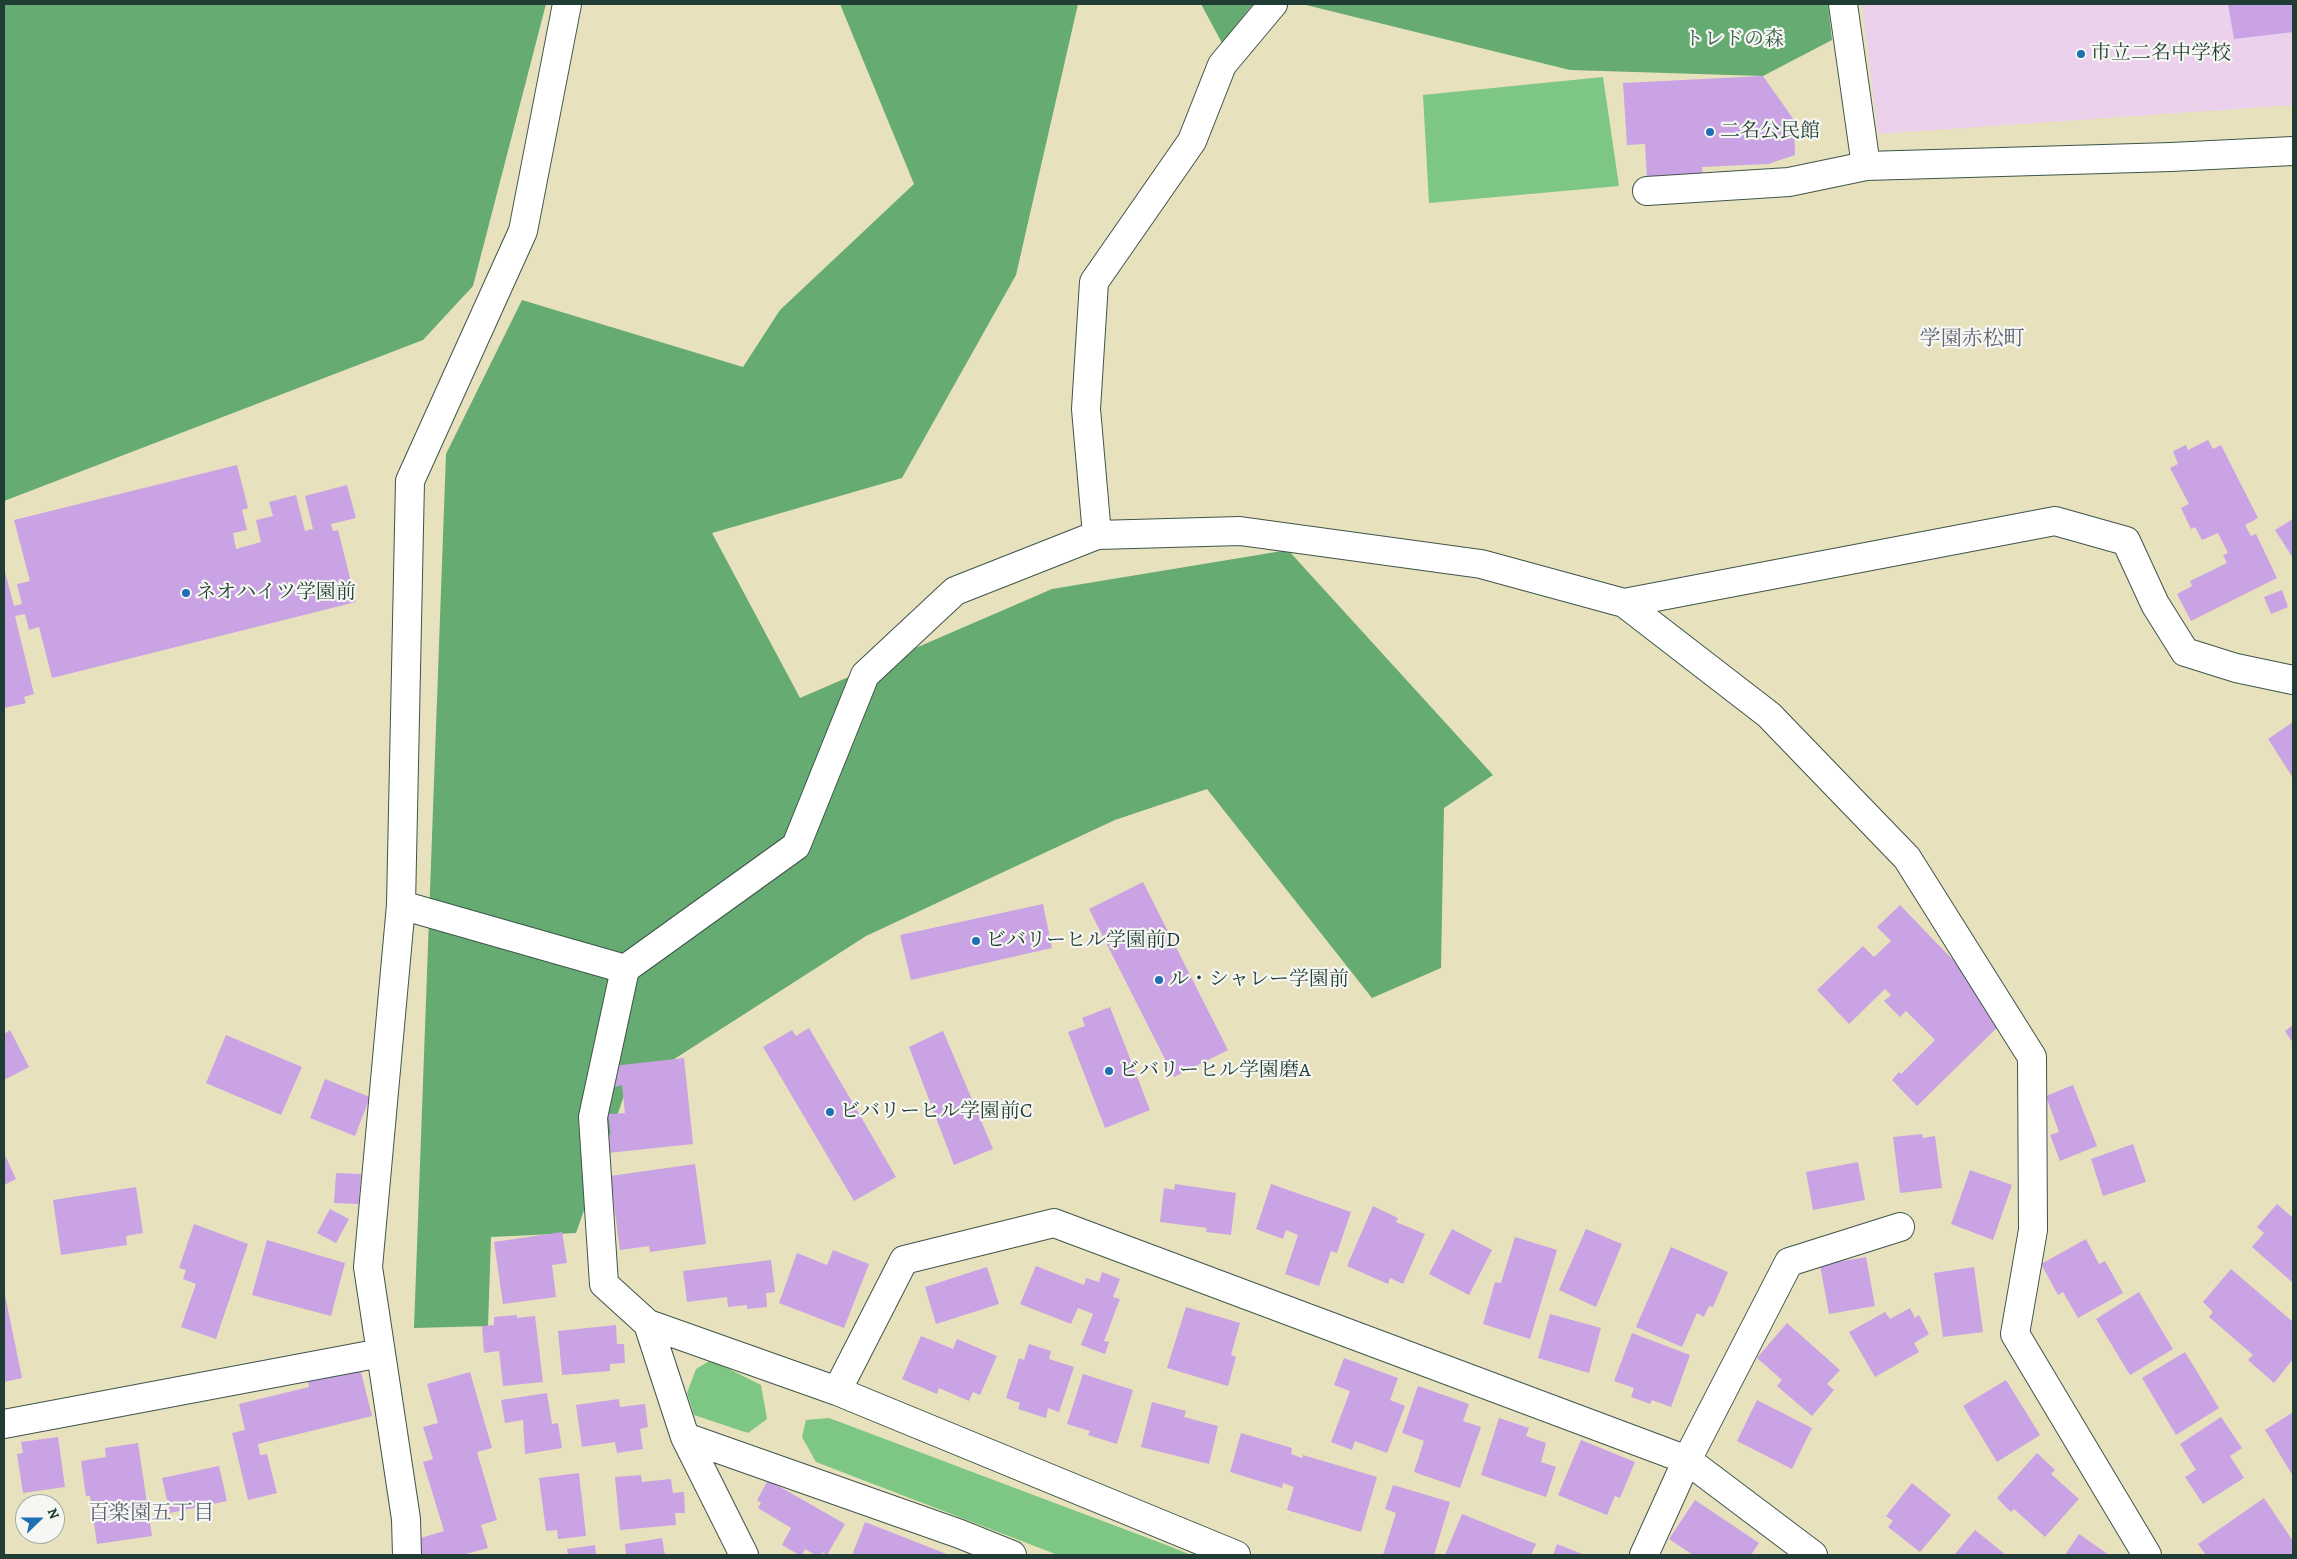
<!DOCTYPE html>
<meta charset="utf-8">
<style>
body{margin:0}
#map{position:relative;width:2297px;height:1559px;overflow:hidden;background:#e8e1bd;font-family:Alegreya,serif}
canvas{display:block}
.frame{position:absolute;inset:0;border:5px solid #1f3d34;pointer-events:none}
.north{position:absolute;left:15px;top:1494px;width:50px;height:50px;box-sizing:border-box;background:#f6f6f2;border:1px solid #a0aca6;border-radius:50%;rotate:68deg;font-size:14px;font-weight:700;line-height:20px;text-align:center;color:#1f3d34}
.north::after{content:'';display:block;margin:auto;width:18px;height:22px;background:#1f6fb2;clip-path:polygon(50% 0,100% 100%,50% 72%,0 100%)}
</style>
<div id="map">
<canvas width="2297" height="1559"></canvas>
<div class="frame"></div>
<div class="north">N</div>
</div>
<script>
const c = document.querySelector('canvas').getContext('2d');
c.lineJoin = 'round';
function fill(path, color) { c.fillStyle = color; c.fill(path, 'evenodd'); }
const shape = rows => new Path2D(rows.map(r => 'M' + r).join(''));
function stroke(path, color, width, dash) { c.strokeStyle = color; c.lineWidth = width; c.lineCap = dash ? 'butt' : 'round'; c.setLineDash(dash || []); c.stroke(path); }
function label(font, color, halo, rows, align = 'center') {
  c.font = font + ' Alegreya,"Noto Serif JP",serif'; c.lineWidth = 4.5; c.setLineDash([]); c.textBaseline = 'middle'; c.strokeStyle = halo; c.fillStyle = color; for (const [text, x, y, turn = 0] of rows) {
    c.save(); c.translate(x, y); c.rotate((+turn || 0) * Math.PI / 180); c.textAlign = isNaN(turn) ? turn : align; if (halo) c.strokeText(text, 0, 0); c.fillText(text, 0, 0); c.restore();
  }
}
fill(shape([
 [1862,4,2293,4,2293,105,1878,134]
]), '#ebd1ec');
fill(shape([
 [1603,77,1619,186,1429,203,1423,95],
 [711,1360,761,1385,767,1419,748,1433,694,1415,687,1393,696,1369],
 [829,1418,1169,1546,1191,1555,1058,1555,816,1462,802,1437,806,1420]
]), '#7dc683');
fill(shape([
 [4,4,546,4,473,286,423,340,4,501],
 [840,4,1078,4,1016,275,902,478,712,533,800,698,1052,589,1288,550,1493,775,1444,808,1441,968,1372,998,1207,789,1115,820,866,936,626,1090,576,1233,491,1237,488,1326,414,1328,446,454,522,300,743,367,780,310,914,184],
 [1201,4,1253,4,1222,43],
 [1302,4,1828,4,1832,40,1763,76,1570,70]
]), '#66ab71');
fill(shape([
 [2228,4,2293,4,2293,32,2234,39],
 [1763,76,1794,120,1795,155,1768,164,1702,167,1703,177,1647,180,1645,144,1627,145,1623,83],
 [2208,440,2213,449,2221,445,2258,518,2245,525,2251,536,2256,534,2277,578,2191,621,2177,594,2192,586,2190,581,2227,563,2223,555,2228,553,2218,533,2202,540,2195,527,2191,529,2181,508,2189,504,2170,468,2178,464,2173,451,2186,445,2188,450],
 [237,465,248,508,242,510,247,530,233,533,236,549,261,542,256,520,273,516,269,502,296,495,305,531,313,529,305,496,347,485,356,518,331,524,333,531,338,530,356,602,52,678,39,627,29,630,25,614,15,616,34,694,24,697,26,703,4,708,4,568,14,606,22,604,17,584,30,581,14,520],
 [2293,519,2293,558,2275,530],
 [2282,590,2288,607,2271,614,2264,597],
 [2293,722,2293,778,2268,739],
 [1143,882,1228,1050,1174,1077,1089,909],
 [1043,904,1052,948,911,980,900,935],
 [1900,905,1952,959,1956,956,2007,1018,1917,1106,1892,1080,1899,1072,1901,1074,1935,1040,1906,1011,1900,1017,1884,1001,1891,995,1885,989,1849,1024,1817,990,1863,946,1874,957,1891,941,1877,927],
 [1110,1007,1150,1110,1105,1128,1068,1032,1085,1026,1082,1018],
 [2293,1025,2293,1043,2285,1031],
 [809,1028,896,1177,854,1201,763,1047,792,1030,796,1036],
 [10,1030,29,1067,4,1080,4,1034],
 [943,1031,993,1149,954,1165,909,1047],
 [226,1035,302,1067,281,1115,206,1083],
 [684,1058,693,1144,608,1153,606,1136,611,1135,608,1114,625,1113,622,1085,615,1087,613,1066],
 [325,1079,370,1097,355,1136,310,1118],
 [2073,1085,2097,1146,2060,1161,2050,1135,2059,1132,2046,1096],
 [1922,1134,1923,1138,1935,1136,1942,1188,1900,1193,1893,1137],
 [2133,1144,2146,1182,2103,1196,2091,1159],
 [4,1153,16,1179,4,1185],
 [1858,1162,1865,1200,1813,1210,1806,1172],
 [695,1164,706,1244,650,1252,649,1246,620,1250,610,1176],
 [1970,1170,2012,1185,1993,1240,1951,1224],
 [336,1173,361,1174,359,1204,334,1203],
 [1175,1184,1236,1193,1231,1235,1206,1232,1207,1228,1160,1222,1164,1188,1174,1190],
 [1271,1184,1351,1212,1337,1253,1331,1251,1319,1286,1285,1274,1298,1235,1286,1230,1283,1239,1256,1229],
 [136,1187,143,1233,126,1236,127,1245,61,1255,53,1200],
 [2277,1204,2293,1218,2293,1283,2252,1247,2264,1233,2257,1227],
 [1373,1206,1398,1218,1396,1222,1425,1234,1403,1284,1390,1278,1388,1284,1347,1266],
 [330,1209,349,1219,336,1243,317,1233],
 [194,1224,248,1244,216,1339,181,1327,196,1284,183,1279,186,1270,179,1268],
 [1452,1229,1492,1250,1469,1295,1429,1274],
 [1586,1229,1622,1244,1596,1307,1559,1290],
 [562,1232,567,1263,552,1265,556,1297,503,1304,494,1242],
 [1515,1237,1557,1250,1530,1339,1483,1324,1495,1282,1501,1283],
 [2086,1239,2099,1264,2105,1261,2123,1293,2078,1318,2063,1292,2058,1295,2041,1264],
 [267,1240,345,1263,331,1316,252,1295],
 [1671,1247,1728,1272,1713,1307,1709,1306,1704,1317,1697,1313,1682,1347,1636,1327],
 [833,1250,869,1264,844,1328,779,1303,797,1253,827,1265],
 [1866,1257,1875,1306,1829,1314,1820,1265],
 [771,1260,775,1292,766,1293,767,1307,747,1309,747,1305,728,1307,727,1297,687,1302,683,1271],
 [1036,1266,1084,1285,1086,1278,1099,1282,1102,1272,1120,1279,1113,1297,1120,1299,1104,1341,1109,1342,1105,1354,1081,1345,1093,1314,1078,1308,1071,1324,1020,1304],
 [987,1267,999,1304,936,1324,925,1287],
 [1974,1267,1983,1332,1943,1337,1934,1273],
 [2231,1269,2293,1322,2293,1359,2274,1383,2248,1360,2253,1355,2209,1317,2213,1312,2203,1302],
 [2139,1292,2173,1349,2130,1375,2096,1319],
 [5,1295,22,1378,4,1382,4,1296],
 [1186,1307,1240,1323,1231,1355,1236,1357,1228,1386,1167,1368],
 [1910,1308,1915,1318,1919,1315,1929,1334,1914,1343,1919,1352,1875,1377,1849,1332,1885,1312,1890,1319],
 [1550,1314,1601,1328,1589,1373,1538,1358],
 [517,1315,517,1318,535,1316,543,1382,503,1386,499,1351,484,1353,482,1326,494,1325,494,1317],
 [1787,1323,1840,1370,1827,1384,1834,1390,1812,1416,1777,1386,1782,1380,1757,1358],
 [616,1325,617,1344,624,1344,625,1363,610,1364,610,1371,562,1375,558,1331],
 [1632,1333,1690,1355,1671,1407,1652,1400,1650,1404,1631,1397,1634,1388,1614,1381],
 [921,1336,953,1349,957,1339,997,1356,980,1395,973,1392,969,1401,939,1388,937,1394,902,1379],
 [1029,1344,1051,1351,1049,1359,1074,1367,1059,1412,1048,1408,1046,1418,1018,1409,1020,1403,1006,1398,1019,1358,1024,1360],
 [2185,1352,2219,1408,2176,1435,2142,1378],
 [1344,1358,1398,1378,1390,1400,1405,1406,1387,1453,1355,1441,1352,1450,1331,1442,1350,1391,1334,1385],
 [360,1368,372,1416,258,1444,260,1455,267,1454,277,1493,248,1500,232,1433,245,1430,239,1404,309,1387,308,1381],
 [470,1372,492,1448,477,1452,497,1520,481,1525,488,1548,462,1555,419,1555,414,1540,444,1531,423,1462,433,1459,423,1427,438,1423,427,1384],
 [1083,1374,1133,1390,1117,1444,1088,1435,1090,1431,1067,1424],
 [2006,1380,2040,1435,1997,1462,1963,1406],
 [1418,1386,1469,1404,1463,1421,1481,1427,1460,1488,1414,1472,1424,1441,1402,1433],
 [547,1393,552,1424,558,1423,562,1448,525,1454,523,1420,505,1423,501,1400],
 [619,1399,620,1407,645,1404,648,1427,640,1429,643,1449,617,1453,615,1442,582,1447,576,1405],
 [1757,1400,1812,1428,1792,1469,1737,1441],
 [1152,1402,1186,1411,1184,1417,1218,1426,1209,1464,1141,1447],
 [2293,1412,2293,1476,2265,1430],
 [2221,1417,2242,1448,2230,1456,2244,1478,2203,1504,2185,1477,2196,1470,2180,1444],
 [1499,1418,1529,1428,1526,1436,1546,1443,1541,1462,1556,1467,1546,1497,1481,1475],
 [1241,1433,1292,1448,1291,1454,1302,1458,1303,1455,1377,1477,1361,1532,1287,1510,1294,1487,1283,1483,1282,1488,1230,1472],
 [58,1437,65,1487,23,1493,17,1454,23,1453,21,1442],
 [1581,1440,1635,1462,1620,1498,1615,1496,1607,1515,1558,1495],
 [138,1443,152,1536,97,1544,90,1496,86,1496,81,1461,106,1457,105,1448],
 [2037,1453,2055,1470,2051,1474,2079,1499,2045,1537,2014,1509,2011,1512,1997,1498],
 [219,1466,227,1501,170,1513,162,1478],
 [579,1473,586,1536,558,1539,557,1530,546,1531,539,1478],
 [641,1475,642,1482,671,1479,673,1493,684,1492,685,1513,675,1513,676,1525,620,1530,615,1477],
 [768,1480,845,1524,827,1555,822,1552,821,1555,815,1555,805,1549,802,1555,799,1555,782,1545,791,1528,758,1508,761,1503,757,1500],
 [1912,1483,1951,1515,1920,1552,1888,1527,1893,1521,1886,1516],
 [1393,1485,1450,1502,1434,1555,1383,1555,1396,1513,1385,1509],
 [2264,1498,2293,1541,2293,1555,2206,1555,2198,1544],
 [1695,1500,1759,1543,1751,1555,1693,1555,1669,1539],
 [1462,1514,1536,1544,1531,1555,1445,1555],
 [865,1522,949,1555,852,1555],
 [1975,1530,2006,1555,1954,1555],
 [2079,1534,2109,1555,2065,1555],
 [662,1538,665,1555,626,1555,625,1544],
 [1557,1544,1585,1555,1553,1555],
 [595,1545,596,1555,568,1555,567,1549]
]), '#caa3e4');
const minor = shape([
 [1843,4,1866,166,2171,157,2293,151],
 [1647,191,1789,182,1866,166],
 [1097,535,1086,409,1094,282,1192,141,1222,65,1273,4],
 [1624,603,2055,521,2126,541,2155,604,2185,652,2236,668,2293,680],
 [401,905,625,969],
 [648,1324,685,1437,744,1555],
 [837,1391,904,1260,1054,1223,1687,1460,1813,1555],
 [4,1424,381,1353],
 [685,1437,960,1534,1012,1555],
 [407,1555,406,1519,368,1267,401,905,410,481,523,231,567,4],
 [1236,1555,837,1391,648,1324,604,1284,593,1117,625,969,796,846,865,675,955,591,1097,535,1240,531,1481,564,1624,603,1769,715,1907,858,2032,1057,2033,1230,2015,1334,2147,1555],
 [1644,1555,1687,1460,1789,1262,1900,1227]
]);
stroke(minor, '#3d5649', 30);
stroke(minor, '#fff', 28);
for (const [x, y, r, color] of [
 [2081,54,5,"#1f6fb2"],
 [1710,132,5,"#1f6fb2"],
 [186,593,5,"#1f6fb2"],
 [976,941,5,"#1f6fb2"],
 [1159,980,5,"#1f6fb2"],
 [1109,1071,5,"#1f6fb2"],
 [830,1112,5,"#1f6fb2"]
]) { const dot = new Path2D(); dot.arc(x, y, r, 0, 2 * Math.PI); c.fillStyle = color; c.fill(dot); stroke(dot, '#f6f6f2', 2); }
label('20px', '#365f48', '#f6f6f2', [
 ["トレドの森",1734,40]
]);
label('20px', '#1f3d34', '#f6f6f2', [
 ["市立二名中学校",2091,54],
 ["二名公民館",1720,132],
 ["ネオハイツ学園前",196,593],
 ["ビバリーヒル学園前D",986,941],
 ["ル・シャレー学園前",1169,980],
 ["ビバリーヒル学園磨A",1119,1071],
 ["ビバリーヒル学園前C",840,1112]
], 'left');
label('21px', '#5b6172', '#f6f6f2', [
 ["学園赤松町",1972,340],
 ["百楽園五丁目",151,1514]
]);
</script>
